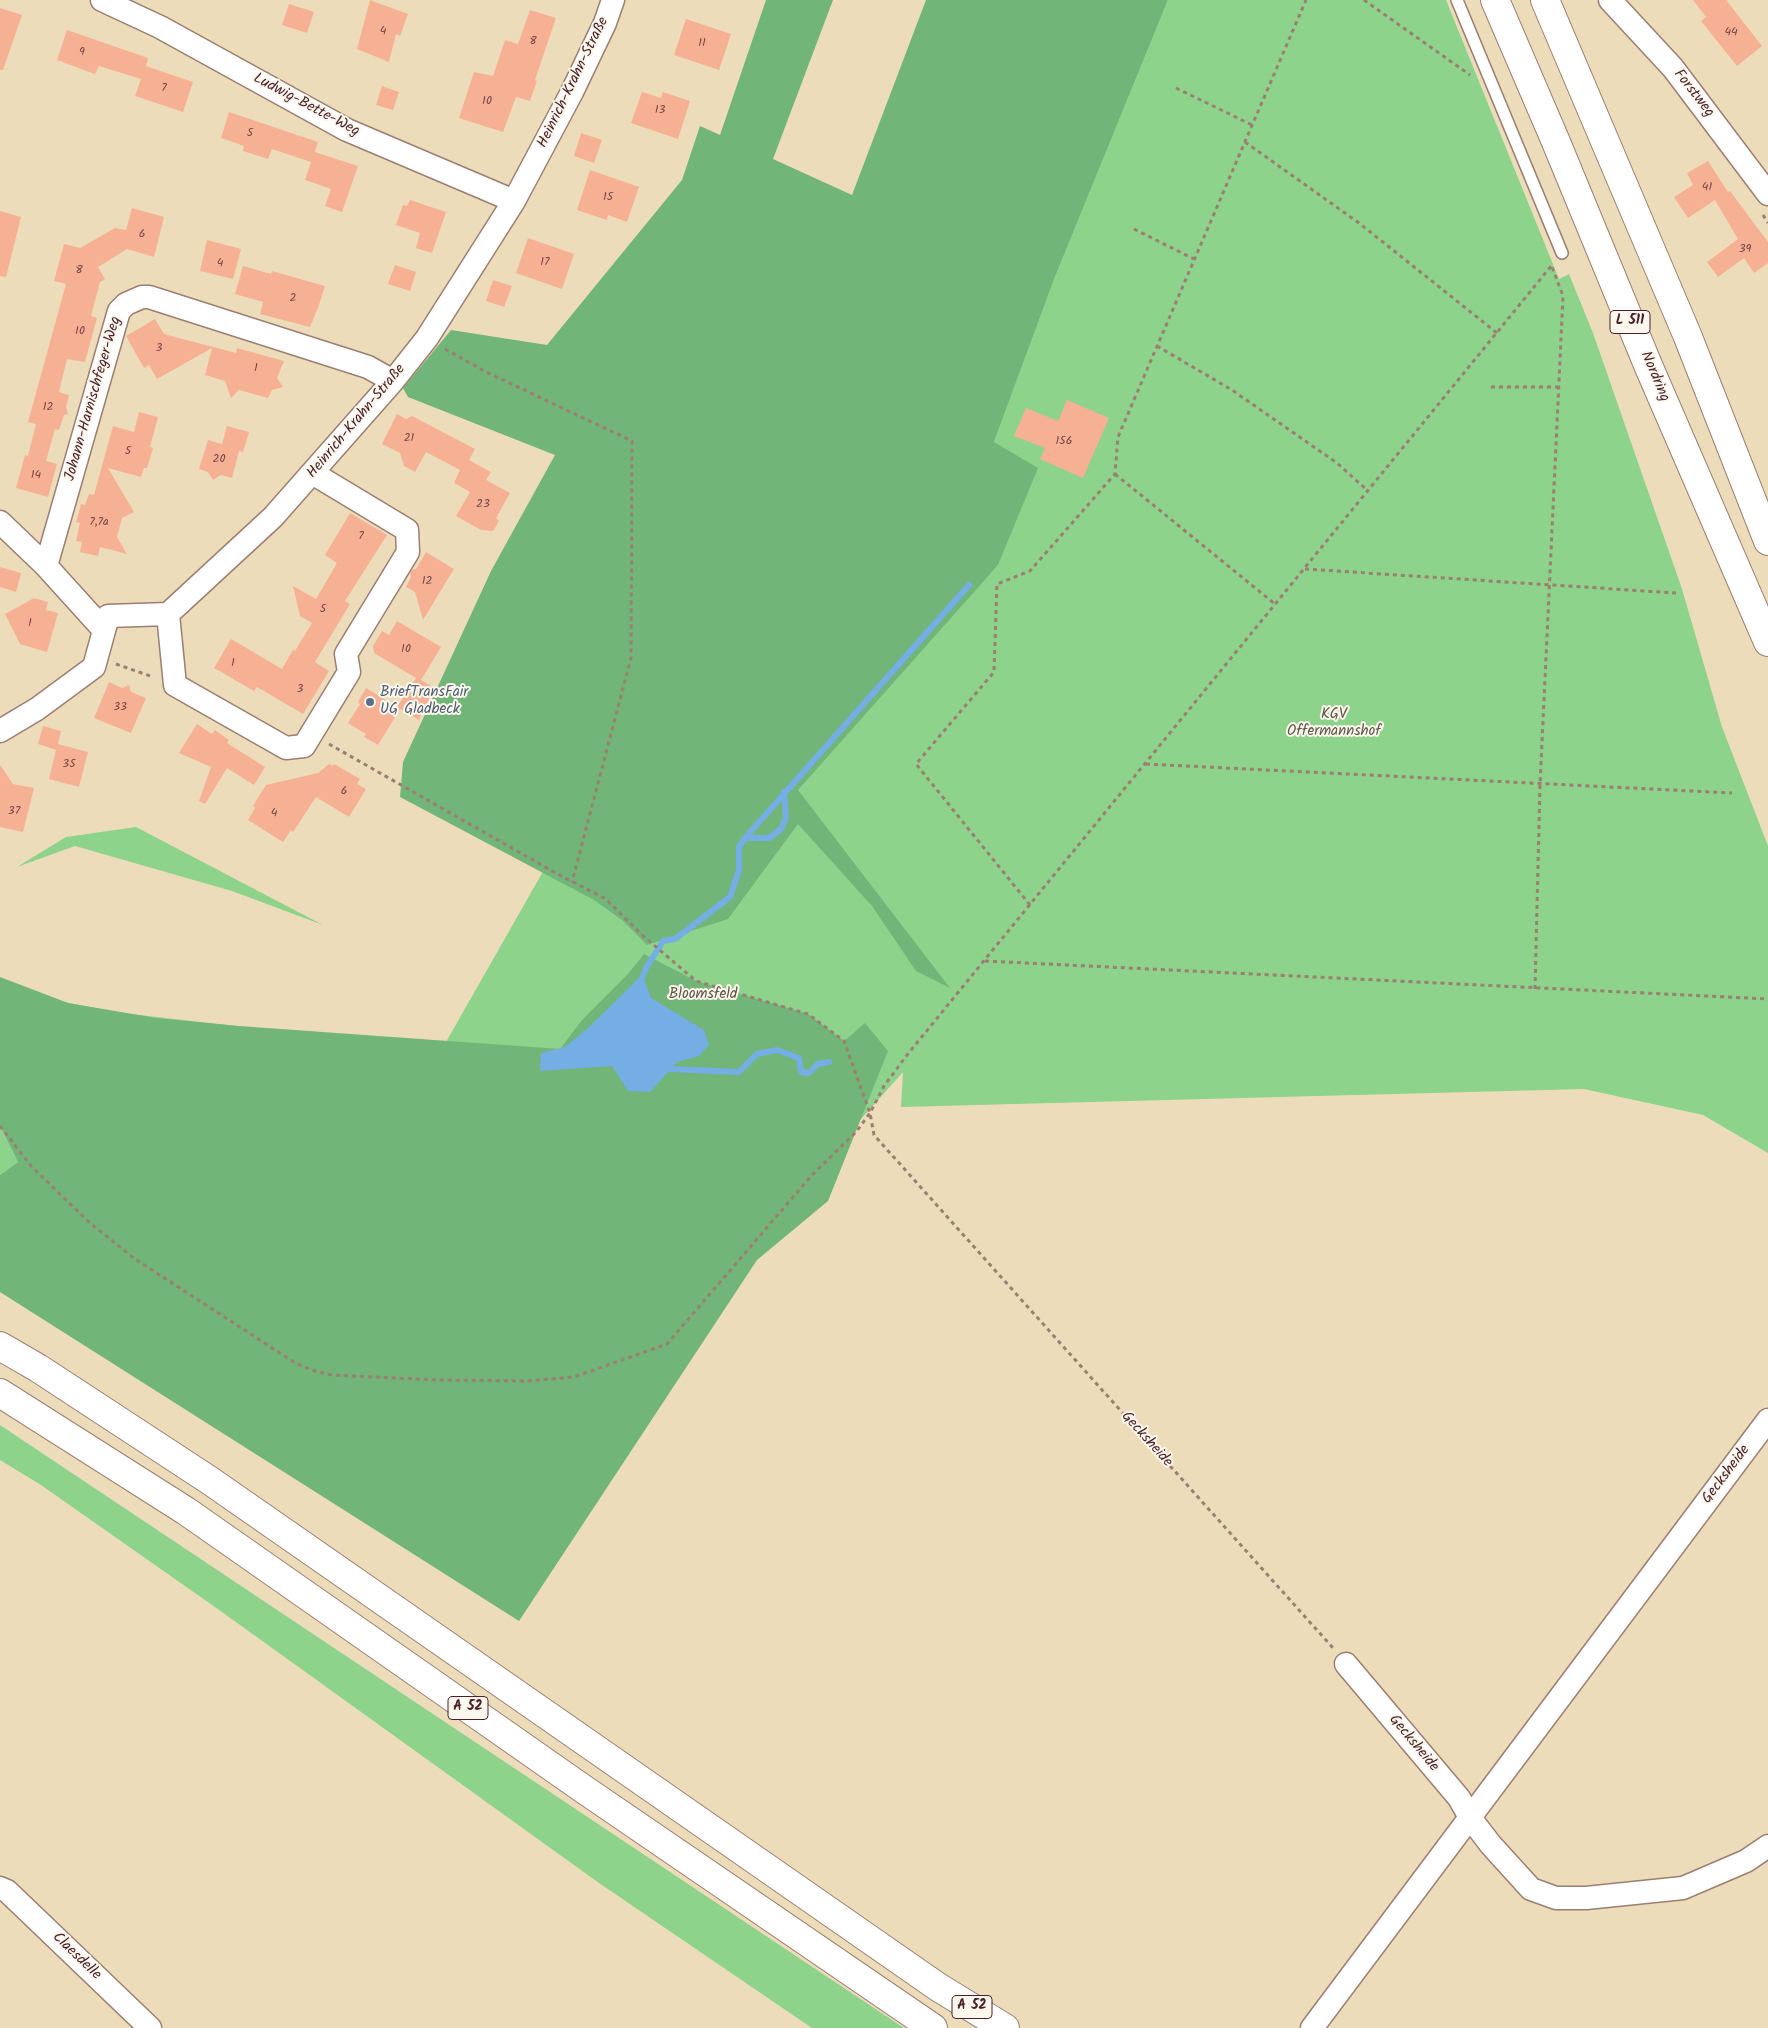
<!DOCTYPE html>
<meta charset="utf-8">
<style>
body{margin:0}
canvas{display:block;background:#eddcb9}
</style>
<canvas width="1768" height="2028"></canvas>
<script>
const c = document.querySelector('canvas').getContext('2d');
c.lineJoin = 'round';
function fill(path, color) { c.fillStyle = color; c.fill(path, 'evenodd'); }
const shape = rows => new Path2D(rows.map(r => 'M' + r).join(''));
function stroke(path, color, width, dash) { c.strokeStyle = color; c.lineWidth = width; c.lineCap = dash ? 'butt' : 'round'; c.setLineDash(dash || []); c.stroke(path); }
function label(font, color, halo, rows, align = 'center') {
  c.font = font + ' Kalam,sans-serif'; c.lineWidth = 4; c.setLineDash([]); c.textBaseline = 'middle'; c.strokeStyle = halo; c.fillStyle = color; for (const [text, x, y, turn = 0] of rows) {
    c.save(); c.translate(x, y); c.rotate((+turn || 0) * Math.PI / 180); c.textAlign = isNaN(turn) ? turn : align; if (halo) c.strokeText(text, 0, 0); c.fillText(text, 0, 0); c.restore();
  }
}
fill(shape([
 [1168,0,1446,0,1559,279,1569,274,1593,333,1682,589,1722,727,1768,846,1768,1153,1703,1115,1584,1089,901,1107,903,1072,837,1146,696,1309,0,989,114,1012,304,1034,446,1042,549,861,977,587,998,565,994,442,1055,277],
 [136,827,323,925,232,891,75,846,17,867,66,837],
 [0,1126,18,1162,0,1175],
 [0,1425,409,1698,904,2028,812,2028,599,1883,222,1612,41,1485,0,1460]
]), '#8dd38c');
fill(shape([
 [766,0,833,0,773,159,852,195,926,0,1168,0,1055,277,994,442,1038,468,998,565,798,790,950,988,916,971,872,906,798,824,728,919,647,945,622,920,594,900,400,797,403,762,491,571,555,455,408,397,403,388,451,330,547,345,682,180,700,126,720,135],
 [644,954,696,981,808,1014,844,1041,865,1023,888,1051,828,1201,757,1260,519,1621,0,1292,0,1175,18,1162,0,1126,0,977,68,1003,156,1018,239,1026,560,1049,582,1020,628,974]
]), '#72b578');
fill(shape([
 [640,977,645,982,651,998,704,1030,709,1045,699,1056,677,1062,650,1092,628,1091,612,1066,540,1071,541,1053,565,1047,587,1029]
]), '#74aee5');
stroke(shape([
 [745,838,769,838,781,829,786,818,784,792],
 [642,979,646,968,663,941,675,939,730,897,739,870,739,847,745,838,969,585],
 [671,1069,739,1072,757,1054,777,1050,799,1058,801,1072,809,1073,818,1064,829,1062]
]), '#74aee5', 6);
fill(shape([
 [370,0,408,14,400,36,396,34,389,62,357,49],
 [1693,0,1726,0,1762,46,1737,66,1701,21,1706,17],
 [289,4,314,12,307,33,282,25],
 [0,8,22,15,3,70,0,70],
 [530,10,556,18,535,80,537,81,530,101,516,97,503,132,459,118,474,72,493,76,505,40,518,44],
 [686,19,731,34,719,70,674,55],
 [67,30,148,58,146,66,193,82,183,112,135,96,141,79,99,66,95,74,57,60],
 [382,86,399,92,393,110,376,105],
 [642,92,661,98,663,92,690,101,678,139,631,123],
 [229,112,318,142,315,152,358,166,342,212,325,206,331,189,305,180,311,162,272,149,268,159,243,151,244,146,221,138],
 [581,133,602,140,594,163,574,156],
 [1708,161,1728,192,1730,191,1768,242,1768,263,1754,273,1744,258,1718,277,1707,262,1738,239,1715,200,1688,218,1674,197,1693,185,1687,173],
 [590,170,639,187,627,222,608,215,607,220,577,210],
 [410,200,446,212,432,253,416,248,420,233,396,225,403,205,407,206],
 [132,208,164,217,154,257,127,249,98,267,105,279,100,282,91,316,97,318,85,362,67,359,59,392,69,395,66,407,68,414,64,415,59,430,55,429,46,461,57,464,48,497,16,488,25,455,28,456,36,424,28,422,66,284,54,281,64,244,80,248,115,228,126,230],
 [0,211,21,217,6,277,0,276],
 [528,238,574,254,562,289,516,273],
 [207,240,241,249,233,279,200,271],
 [395,265,416,272,410,291,388,284],
 [243,266,271,274,272,271,325,286,319,305,310,327,260,314,263,302,235,294],
 [493,280,512,286,504,307,486,301],
 [155,319,164,334,236,353,237,348,284,361,277,378,283,387,272,390,268,398,239,390,231,398,225,381,205,375,212,348,157,379,149,365,144,368,126,336],
 [1067,400,1109,418,1083,478,1040,459,1045,448,1014,436,1026,408,1058,421],
 [139,412,158,417,150,447,153,448,147,468,144,468,141,477,108,468,134,512,122,518,117,537,127,554,100,547,98,556,80,552,82,542,76,541,80,523,76,522,81,504,85,505,89,494,94,495,113,426,134,432],
 [397,414,406,419,412,416,475,449,469,460,491,472,486,480,510,493,496,518,499,521,493,531,481,530,456,516,470,492,454,483,460,470,426,452,415,472,404,466,400,453,382,444],
 [227,426,249,432,243,452,239,451,232,478,221,475,213,480,208,472,199,469,208,440,222,444],
 [350,513,387,535,345,601,350,604,315,662,329,671,303,714,257,687,254,691,214,668,231,639,282,669,293,650,295,651,312,623,300,616,293,586,316,599,337,563,325,555],
 [426,552,454,569,423,620,415,592,406,587,411,577,410,573,412,570,416,569],
 [0,567,21,573,16,592,0,587],
 [34,598,48,602,46,610,58,613,47,652,20,644,5,614],
 [397,621,441,647,421,680,434,688,419,720,400,709,378,745,364,737,366,734,348,723,360,704,358,702,366,688,397,707,416,678,374,653,373,646,382,631,389,635],
 [109,682,122,688,129,685,131,692,146,698,131,733,94,718],
 [197,724,212,734,215,730,229,740,227,743,265,767,254,785,227,768,205,804,199,801,211,767,179,753],
 [43,726,61,731,58,744,88,752,79,787,49,779,56,750,38,744],
 [329,764,333,766,334,764,360,779,357,784,366,789,349,817,316,797,293,832,291,830,283,842,248,820,255,808,253,806,266,785,318,773],
 [0,765,13,784,34,788,23,832,0,827]
]), '#f6b195');
const service = shape([
 [1457,0,1562,253]
]);
const minor = shape([
 [102,0,160,27,347,130,514,201],
 [1610,0,1673,68,1768,194],
 [0,522,46,566,104,630],
 [46,566,119,311,126,304,142,297,149,297,368,367,393,381],
 [168,614,175,685,286,748,304,746,349,672,346,654,408,552,407,530,314,474],
 [0,731,37,709,94,667,108,616,168,614,273,517,393,381,427,338,514,201,572,92,605,23,613,0],
 [1346,1664,1459,1798,1471,1819,1491,1845,1531,1889,1556,1898,1586,1898,1683,1888,1746,1861,1768,1846],
 [0,1888,7,1891,150,2028],
 [1312,2028,1768,1420]
]);
const primary = shape([
 [1495,0,1556,142,1648,365,1768,642],
 [1545,0,1688,337,1768,541]
]);
const motorway = shape([
 [0,1346,38,1368,209,1480,938,1987,1005,2028],
 [0,1393,186,1511,582,1788,933,2028]
]);
stroke(service, '#9c7e72', 14);
stroke(minor, '#9c7e72', 25);
stroke(primary, '#9c7e72', 30);
stroke(motorway, '#9c7e72', 30);
stroke(shape([
 [1364,0,1470,75],
 [1176,88,1252,125],
 [1245,142,1359,223,1497,333],
 [1763,215,1768,223],
 [1134,229,1194,259],
 [1157,346,1232,390,1337,463,1368,491],
 [445,349,486,372,632,441,631,658,572,882],
 [1491,387,1559,387],
 [1115,474,1275,604],
 [1305,569,1676,593],
 [116,664,153,677],
 [329,744,554,872,606,899,641,934,696,981,808,1014,844,1041,870,1113,874,1135,1333,1648],
 [1146,764,1732,793],
 [1030,905,916,764,994,672,997,584,1030,571,1115,474,1118,437,1306,0],
 [985,961,1768,999],
 [1535,989,1540,785,1563,296,1552,267],
 [0,1126,31,1166,90,1223,135,1259,297,1364,315,1371,332,1375,437,1380,527,1381,574,1377,667,1344,812,1175,856,1132,870,1113,884,1086,907,1055,1552,265]
]), '#9c7e72', 3, [4, 4]);
stroke(service, '#fff', 11);
stroke(minor, '#fff', 22);
stroke(primary, '#fff', 28);
stroke(motorway, '#fff', 28);
for (const [x, y, r, color] of [
 [370,702,5,"#5c6f8a"]
]) { const dot = new Path2D(); dot.arc(x, y, r, 0, 2 * Math.PI); c.fillStyle = color; c.fill(dot); stroke(dot, '#fbf7ec', 2); }
label('12px', '#754446', null, [
 ["4",383,32],
 ["44",1731,33],
 ["8",533,42],
 ["11",702,44],
 ["9",82,53],
 ["7",164,89],
 ["10",487,102],
 ["13",660,111],
 ["5",250,134],
 ["41",1707,188],
 ["15",608,198],
 ["6",142,235],
 ["39",1745,250],
 ["17",545,263],
 ["4",220,264],
 ["8",79,271],
 ["2",293,299],
 ["10",80,332],
 ["3",159,349],
 ["1",256,369],
 ["12",48,408],
 ["21",409,439],
 ["156",1064,442],
 ["5",128,452],
 ["20",219,460],
 ["14",36,476],
 ["23",483,505],
 ["7,7a",99,523],
 ["7",361,537],
 ["12",427,582],
 ["5",323,610],
 ["1",30,624],
 ["10",406,650],
 ["1",233,664],
 ["3",300,690],
 ["33",120,708],
 ["35",69,765],
 ["6",344,792],
 ["37",14,812],
 ["4",274,814]
]);
for (const [x, y, w] of [
 [1630,322,40],
 [468,1708,40],
 [972,2007,40]
]) { const box = new Path2D(); box.roundRect(x - w / 2, y - 11.5, w, 23, 4); c.fillStyle = '#fbf7ec'; c.fill(box); stroke(box, '#4a1f2b', 1); }
label('bold 14px', '#4a1f2b', null, [
 ["L 511",1630,322],
 ["A 52",468,1708],
 ["A 52",972,2007]
]);
label('15px', '#4a1f2b', '#fbf7ec', [
 ["Heinrich-Krahn-Straße",574,83,-64],
 ["Forstweg",1693,94,52],
 ["Ludwig-Bette-Weg",306,106,28],
 ["Nordring",1654,377,67],
 ["Johann-Harnischfeger-Weg",94,399,-74],
 ["Heinrich-Krahn-Straße",357,422,-50],
 ["Gecksheide",1146,1440,48],
 ["Gecksheide",1727,1475,-53],
 ["Gecksheide",1413,1744,50],
 ["Claesdelle",76,1957,44]
]);
label('15px', '#4e5e75', '#fbf7ec', [
 ["BriefTransFair",380,693],
 ["UG Gladbeck",380,710]
], 'left');
label('15px', '#5e5548', '#fbf7ec', [
 ["KGV",1334,715],
 ["Offermannshof",1334,732],
 ["Bloomsfeld",703,995]
]);
</script>
